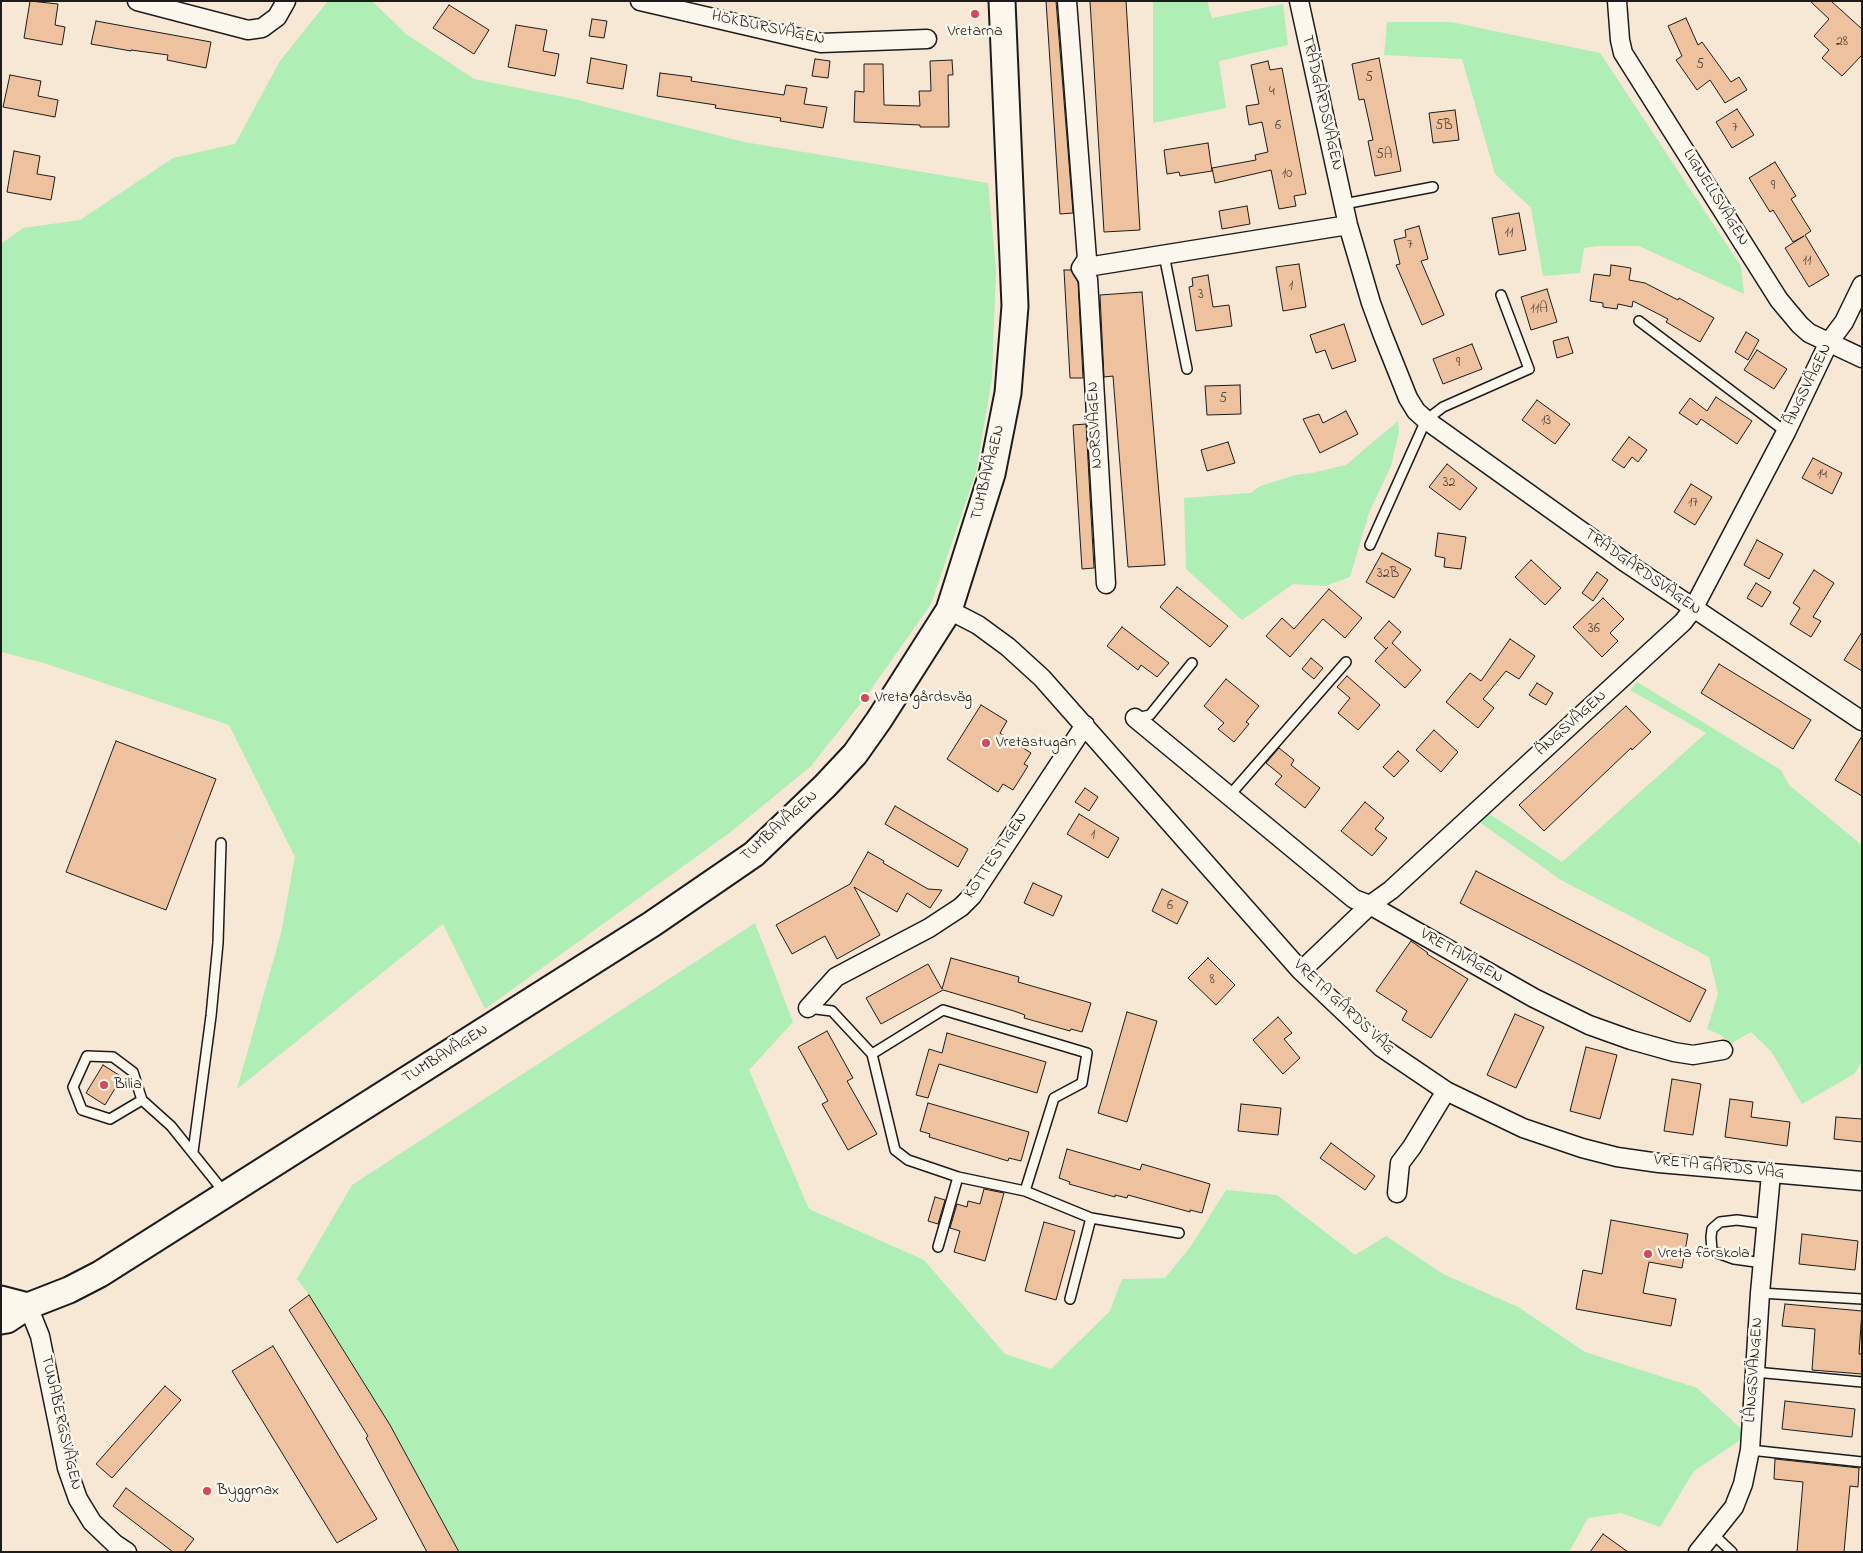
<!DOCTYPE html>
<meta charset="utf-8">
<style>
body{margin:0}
#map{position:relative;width:1863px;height:1553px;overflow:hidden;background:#f7e7d5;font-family:"Indie Flower",sans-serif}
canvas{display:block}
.frame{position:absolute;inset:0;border:2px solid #1c1c1c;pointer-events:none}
</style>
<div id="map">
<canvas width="1863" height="1553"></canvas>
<div class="frame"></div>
</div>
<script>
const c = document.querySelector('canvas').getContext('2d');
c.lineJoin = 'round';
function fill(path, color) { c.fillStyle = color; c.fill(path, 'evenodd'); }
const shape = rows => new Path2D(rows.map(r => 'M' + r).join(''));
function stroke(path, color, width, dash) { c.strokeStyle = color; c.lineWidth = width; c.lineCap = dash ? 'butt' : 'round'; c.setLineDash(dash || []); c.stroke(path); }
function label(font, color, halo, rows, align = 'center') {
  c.font = font + ' "Indie Flower",sans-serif'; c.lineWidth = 5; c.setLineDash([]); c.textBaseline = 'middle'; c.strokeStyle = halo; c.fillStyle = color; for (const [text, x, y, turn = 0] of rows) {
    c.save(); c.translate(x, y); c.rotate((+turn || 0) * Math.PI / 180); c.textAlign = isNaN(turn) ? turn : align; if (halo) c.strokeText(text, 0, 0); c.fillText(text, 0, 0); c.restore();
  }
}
fill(shape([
 [328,1,372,1,406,34,474,79,574,99,744,142,988,183,996,269,992,378,976,472,931,604,865,698,811,766,732,831,485,1009,443,924,237,1089,281,933,295,857,229,725,44,663,1,652,1,244,23,228,80,220,173,158,235,144,280,61],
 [1153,1,1207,1,1212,18,1283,4,1288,45,1219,61,1226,108,1153,123],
 [1387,22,1451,22,1600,53,1741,266,1744,294,1639,246,1598,246,1584,248,1580,273,1543,276,1531,208,1495,174,1462,59,1384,55],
 [1398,421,1399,432,1391,466,1369,513,1350,577,1325,586,1293,584,1242,620,1186,569,1184,498,1251,493,1260,486,1296,475,1312,473,1346,465],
 [1637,682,1781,770,1789,785,1862,845,1862,1062,1854,1074,1802,1104,1771,1051,1751,1032,1730,1044,1721,1035,1707,1029,1718,994,1709,957,1561,880,1478,821,1488,813,1562,862,1706,733,1630,690],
 [755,923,793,1022,749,1070,809,1209,924,1260,1005,1354,1051,1369,1110,1311,1122,1279,1165,1278,1191,1246,1226,1190,1277,1195,1355,1255,1386,1236,1443,1274,1518,1307,1585,1352,1697,1388,1748,1435,1694,1471,1660,1527,1621,1513,1588,1518,1569,1552,459,1552,390,1425,309,1295,297,1279,352,1185]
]), '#afeeb5');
const building = shape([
 [30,1,58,4,55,25,65,27,62,45,24,38,30,1],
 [1046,1,1056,1,1073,213,1060,214,1046,1],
 [1090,1,1126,1,1140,230,1104,232,1090,1],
 [1810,1,1831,1,1862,29,1862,55,1842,76,1822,58,1829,50,1814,36,1829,19,1810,1],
 [449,5,489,30,474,54,433,28,449,5],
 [1686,18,1698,45,1702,42,1731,82,1739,77,1747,90,1725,103,1710,80,1697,90,1676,60,1682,56,1668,26,1686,18],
 [592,19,607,21,604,38,589,36,592,19],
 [96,21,211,42,206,68,167,60,168,55,131,50,131,51,91,44,96,21],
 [516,25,547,30,543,51,559,54,555,76,508,67,516,25],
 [591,58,627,65,623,89,587,83,591,58],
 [1379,58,1401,171,1375,176,1368,141,1373,140,1364,99,1359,100,1352,64,1379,58],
 [815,59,830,61,828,78,812,76,815,59],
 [952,60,953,75,948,75,949,127,920,127,920,125,854,122,855,91,864,92,864,64,883,64,884,105,920,106,919,91,931,91,930,61,952,60],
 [1268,61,1270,70,1282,68,1306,194,1294,196,1296,206,1279,209,1271,170,1215,183,1212,168,1256,160,1255,155,1268,152,1262,122,1249,125,1246,106,1259,104,1251,65,1268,61],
 [660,73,692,77,691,81,784,95,786,85,807,88,804,104,827,107,823,128,780,121,781,118,715,108,716,105,657,96,660,73],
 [10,75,41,81,38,96,58,100,55,117,3,107,10,75],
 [1737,109,1754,135,1732,148,1716,122,1737,109],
 [1455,110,1459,140,1433,143,1429,113,1455,110],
 [1208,143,1212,171,1180,176,1179,172,1167,174,1164,150,1208,143],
 [14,151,40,156,37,174,55,177,51,200,7,192,14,151],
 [1775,162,1796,196,1791,199,1811,231,1805,235,1829,275,1809,287,1785,248,1804,236,1793,242,1773,210,1770,212,1749,178,1775,162],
 [1247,206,1250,224,1222,229,1219,211,1247,206],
 [1519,213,1526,250,1499,255,1492,218,1519,213],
 [1419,226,1428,259,1421,261,1444,315,1422,325,1396,265,1400,264,1394,240,1406,237,1405,230,1419,226],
 [1299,264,1306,307,1283,311,1276,267,1299,264],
 [1611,265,1631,268,1629,280,1645,283,1678,300,1679,298,1714,318,1700,342,1666,322,1668,319,1633,301,1632,307,1618,304,1617,309,1603,307,1603,303,1590,301,1594,274,1610,276,1611,265],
 [1064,270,1071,270,1078,282,1083,378,1070,378,1064,270],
 [1208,275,1213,307,1229,305,1232,326,1196,331,1189,287,1193,286,1192,278,1208,275],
 [1547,289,1557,322,1531,330,1521,297,1547,289],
 [1142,292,1165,565,1128,567,1113,376,1104,377,1100,295,1142,292],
 [1344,324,1356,361,1332,369,1325,350,1316,353,1310,335,1344,324],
 [1746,332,1759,340,1748,360,1735,352,1746,332],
 [1568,337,1573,353,1557,358,1553,341,1568,337],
 [1472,344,1482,369,1443,384,1433,359,1472,344],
 [1757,350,1787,369,1774,389,1744,370,1757,350],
 [1240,385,1241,414,1207,415,1205,386,1240,385],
 [1716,397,1752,421,1737,444,1701,419,1697,425,1679,413,1690,398,1707,411,1716,397],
 [1537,400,1570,424,1555,444,1522,420,1537,400],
 [1346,411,1358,434,1320,453,1303,419,1319,414,1323,423,1346,411],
 [1086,424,1094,568,1082,569,1073,425,1086,424],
 [1629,437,1647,450,1638,462,1632,457,1624,468,1612,460,1629,437],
 [1228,442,1235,463,1207,471,1201,450,1228,442],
 [1813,458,1842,473,1832,494,1802,478,1813,458],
 [1447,464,1477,488,1460,510,1429,487,1447,464],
 [1691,484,1712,497,1695,525,1674,512,1691,484],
 [1438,533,1466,537,1461,569,1444,567,1445,558,1435,556,1438,533],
 [1757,540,1783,554,1769,579,1744,565,1757,540],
 [1382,553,1411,569,1394,598,1366,582,1382,553],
 [1531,560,1561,588,1545,605,1515,577,1531,560],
 [1814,570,1834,583,1813,617,1821,621,1811,637,1790,624,1800,608,1793,603,1814,570],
 [1597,572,1608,580,1593,601,1582,593,1597,572],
 [1756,583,1771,592,1762,607,1747,598,1756,583],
 [1177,587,1228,626,1210,647,1160,607,1177,587],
 [1329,589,1362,618,1345,638,1323,619,1290,657,1266,636,1282,618,1294,629,1329,589],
 [1603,598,1624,619,1610,633,1618,641,1602,657,1573,627,1603,598],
 [1389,621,1401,632,1392,643,1421,670,1405,688,1375,661,1388,647,1386,649,1374,638,1389,621],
 [1122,627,1169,663,1157,677,1141,665,1138,670,1107,646,1122,627],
 [1862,632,1862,671,1844,660,1862,632],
 [1510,639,1535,656,1519,679,1506,671,1483,699,1494,708,1478,728,1446,702,1470,673,1481,681,1510,639],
 [1311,658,1323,668,1314,679,1302,669,1311,658],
 [1719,664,1811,720,1793,749,1701,693,1719,664],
 [1347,676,1380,705,1358,730,1338,713,1350,698,1337,687,1347,676],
 [1226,679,1259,706,1246,722,1249,724,1234,742,1218,729,1224,723,1204,706,1226,679],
 [1537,683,1553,693,1546,705,1529,695,1537,683],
 [981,705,1007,721,1000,733,1031,753,1024,764,1028,766,1013,790,1003,784,998,792,947,759,981,705],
 [1626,706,1651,732,1632,750,1631,748,1544,831,1519,805,1626,706],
 [1434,730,1458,752,1441,772,1416,750,1434,730],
 [1862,736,1862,796,1835,780,1862,736],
 [116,741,216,779,166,910,66,872,116,741],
 [1279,748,1294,760,1291,765,1320,788,1305,808,1275,784,1282,776,1266,763,1279,748],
 [1398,751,1409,761,1394,777,1383,767,1398,751],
 [1085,788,1098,797,1089,811,1075,802,1085,788],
 [1365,802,1384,818,1375,829,1387,838,1372,856,1341,831,1365,802],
 [895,806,968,849,958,867,885,824,895,806],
 [1079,814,1119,838,1108,858,1067,834,1079,814],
 [868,852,884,861,883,863,928,889,942,890,930,908,907,893,897,912,854,887,880,935,837,959,825,936,792,954,776,925,850,884,868,852],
 [1476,871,1706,990,1690,1022,1460,903,1476,871],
 [1033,883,1062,896,1053,916,1024,903,1033,883],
 [1162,889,1188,902,1177,924,1152,911,1162,889],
 [1411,941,1428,953,1427,954,1468,979,1431,1038,1402,1020,1407,1011,1376,991,1411,941],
 [951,958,1019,977,1018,982,1091,1003,1082,1032,1071,1029,1070,1031,1024,1018,1025,1015,1014,1011,943,990,881,1024,866,998,928,964,942,989,951,958],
 [1208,958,1235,985,1216,1005,1188,978,1208,958],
 [1127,1012,1157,1021,1127,1122,1098,1113,1127,1012],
 [1515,1014,1544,1027,1516,1088,1487,1075,1515,1014],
 [1278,1017,1292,1033,1284,1039,1300,1058,1283,1074,1253,1040,1278,1017],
 [827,1031,853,1078,847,1081,877,1134,848,1150,822,1104,828,1101,798,1047,827,1031],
 [947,1033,1046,1062,1037,1093,939,1064,928,1098,916,1095,929,1049,942,1053,947,1033],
 [1586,1047,1617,1055,1600,1119,1570,1111,1586,1047],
 [103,1065,122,1077,105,1105,86,1093,103,1065],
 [1672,1079,1701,1084,1693,1135,1664,1131,1672,1079],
 [1730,1099,1753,1102,1751,1117,1790,1122,1787,1146,1725,1137,1730,1099],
 [928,1103,1029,1132,1021,1161,1009,1158,1008,1161,929,1137,930,1134,920,1131,928,1103],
 [1241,1104,1281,1108,1278,1135,1238,1131,1241,1104],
 [1836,1117,1862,1119,1862,1142,1834,1139,1836,1117],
 [1331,1143,1375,1176,1365,1190,1320,1158,1331,1143],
 [1067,1149,1140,1170,1142,1164,1210,1184,1202,1213,1190,1210,1190,1212,1128,1195,1127,1198,1115,1195,1115,1197,1069,1184,1070,1182,1059,1178,1067,1149],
 [984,1189,1004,1193,985,1261,954,1252,960,1231,950,1228,957,1204,967,1207,968,1201,980,1204,984,1189],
 [935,1197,945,1200,938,1224,928,1221,935,1197],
 [1611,1220,1688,1234,1682,1268,1649,1262,1643,1293,1676,1299,1671,1326,1576,1309,1583,1270,1602,1274,1611,1220],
 [1044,1222,1075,1231,1056,1300,1025,1291,1044,1222],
 [1802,1234,1858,1241,1855,1270,1799,1264,1802,1234],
 [309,1295,390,1425,459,1552,427,1552,366,1438,368,1436,289,1310,309,1295],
 [1785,1304,1862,1311,1859,1354,1862,1354,1862,1374,1812,1370,1815,1329,1782,1326,1785,1304],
 [273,1346,377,1519,337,1543,232,1371,273,1346],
 [165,1386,181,1400,112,1478,96,1464,165,1386],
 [1785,1401,1855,1409,1852,1437,1782,1429,1785,1401],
 [1775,1459,1859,1468,1858,1487,1850,1486,1844,1552,1797,1552,1803,1482,1774,1479,1775,1459],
 [126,1488,194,1539,184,1552,173,1552,113,1506,126,1488],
 [1603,1534,1628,1552,1590,1552,1603,1534]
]);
fill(building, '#eec29e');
stroke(building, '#1c1c1c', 1);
const service = shape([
 [1344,204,1433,187],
 [1164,255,1187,369],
 [1639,321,1786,432],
 [1370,545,1426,420,1443,407,1529,369,1501,295],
 [1136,718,1150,715,1192,663],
 [1229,796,1346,662],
 [808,1008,832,1011,872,1054,895,1150,908,1160,958,1177,1025,1191,1091,1218,1179,1233],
 [872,1054,943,1010,1087,1053,1082,1083,1054,1098,1025,1191],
 [142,1100,133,1072,113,1057,87,1056,73,1087,82,1110,110,1119,142,1100,171,1126,224,1192],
 [193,1152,211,1016,218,943,221,843],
 [938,1247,958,1177],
 [1763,1263,1734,1259,1712,1251,1711,1237,1712,1229,1720,1222,1737,1220,1766,1224],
 [1760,1293,1862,1299],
 [1070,1299,1091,1218],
 [1755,1372,1862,1382],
 [1750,1450,1862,1462],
 [1713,1534,1732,1552]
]);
const minor = shape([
 [137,1,248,30,262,28,277,17,286,1],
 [640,1,821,43,927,39],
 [1067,1,1087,259,1081,268,1088,279,1106,584],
 [1299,1,1348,225,1371,303,1382,333,1408,398,1416,411,1426,420,1622,560,1862,721],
 [1617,1,1620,40,1623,53,1779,300,1800,325,1809,333,1862,358],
 [1081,268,1348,225],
 [949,610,978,625,1008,647,1042,678,1301,971,1381,1047,1446,1091,1523,1128,1582,1148,1617,1157,1659,1163,1862,1181],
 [1135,718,1354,899,1370,905,1534,998,1589,1025,1631,1040,1674,1052,1693,1055,1723,1050],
 [1301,971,1370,905,1391,890,1683,622,1693,609,1786,432,1829,342,1844,322,1862,285],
 [808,1008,836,977,929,928,961,907,972,896,1085,725],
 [1397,1193,1400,1163,1412,1147,1446,1091],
 [28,1306,40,1336,67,1468,78,1499,92,1522,115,1544,127,1552],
 [1698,1552,1734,1507,1743,1484,1750,1450,1760,1293,1771,1174]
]);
const secondary = shape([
 [1,1299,28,1306],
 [1,1321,7,1320,28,1306,69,1290,100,1274,652,924,754,854,825,786,855,754,879,720,949,610,992,474,1008,393,1015,306,1002,1]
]);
stroke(service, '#1c1c1c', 12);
stroke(minor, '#1c1c1c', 21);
stroke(secondary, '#1c1c1c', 29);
stroke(service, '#fbf7ec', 9);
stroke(minor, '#fbf7ec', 18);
stroke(secondary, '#fbf7ec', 25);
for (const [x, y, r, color] of [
 [975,14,5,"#d1495b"],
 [865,698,5,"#d1495b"],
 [986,743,5,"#d1495b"],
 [104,1085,5,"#d1495b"],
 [1648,1254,5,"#d1495b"],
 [207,1491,5,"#d1495b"]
]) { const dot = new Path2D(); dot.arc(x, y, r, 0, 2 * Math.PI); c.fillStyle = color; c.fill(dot); stroke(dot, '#fbf7ec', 2); }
label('14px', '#50463c', null, [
 ["28",1842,43],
 ["5",1700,66],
 ["5",1369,79],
 ["4",1272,93],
 ["6",1278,127],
 ["5B",1444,127],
 ["7",1735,129],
 ["5A",1384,156],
 ["10",1287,175],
 ["9",1773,187],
 ["11",1509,234],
 ["7",1410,246],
 ["11",1807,262],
 ["1",1291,287],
 ["3",1201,296],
 ["11A",1539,310],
 ["9",1458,364],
 ["5",1223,400],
 ["13",1546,422],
 ["14",1822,476],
 ["32",1449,484],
 ["17",1693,504],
 ["32B",1388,575],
 ["36",1594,630],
 ["1",1093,836],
 ["6",1170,907],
 ["8",1212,981]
]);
label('16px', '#1c1c1c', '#fbf7ec', [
 ["HÖKBURSVÄGEN",768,29,12],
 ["TRÄDGÅRDSVÄGEN",1321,103,77],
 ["LIGNELLSVÄGEN",1715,198,58],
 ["ÄNGSVÄGEN",1809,385,-64],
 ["NORSVÄGEN",1096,425,-93],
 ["TUMBAVÄGEN",989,473,-76],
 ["TRÄDGÅRDSVÄGEN",1642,573,35],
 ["ÄNGSVÄGEN",1572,724,-42],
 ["TUMBAVÄGEN",780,827,-42],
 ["KOTTESTIGEN",997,856,-56],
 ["VRETAVÄGEN",1461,957,30],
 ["VRETA GÅRDS VÄG",1343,1008,43],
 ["TUMBAVÄGEN",446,1055,-32],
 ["VRETA GÅRDS VÄG",1719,1168,6],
 ["LÅNGSVÄNGEN",1755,1370,-86],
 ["TUNABERGSVÄGEN",60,1423,77]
]);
label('16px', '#1c1c1c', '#fbf7ec', [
 ["Vretarna",975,32,"center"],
 ["Vreta gårdsväg",875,698],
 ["Vretastugan",996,743],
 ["Bilia",114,1085],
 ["Vreta förskola",1658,1254],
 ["Byggmax",217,1491]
], 'left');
</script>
